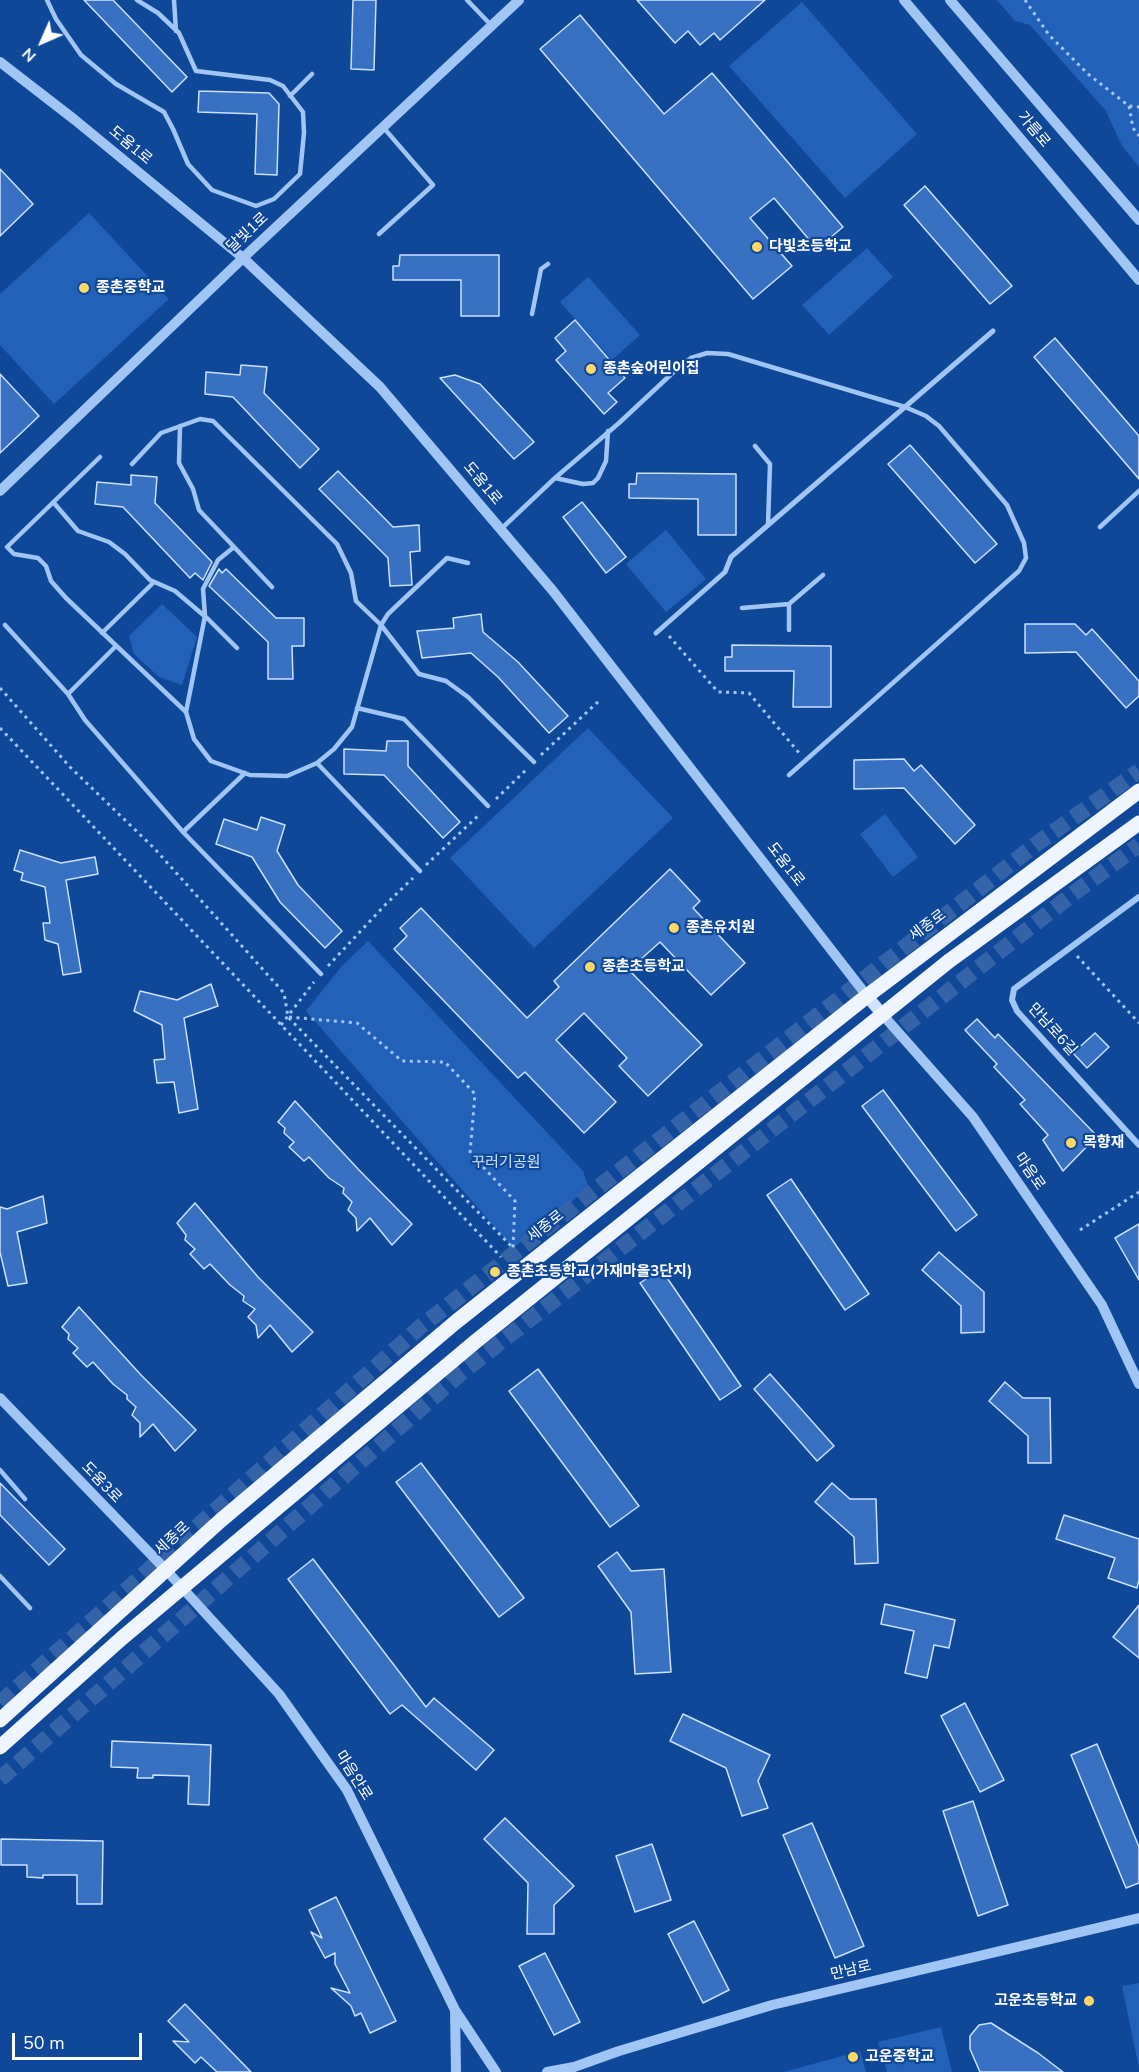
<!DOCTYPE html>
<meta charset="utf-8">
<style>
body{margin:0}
#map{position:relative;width:1139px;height:2072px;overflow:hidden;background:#104899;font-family:"Nunito Sans",sans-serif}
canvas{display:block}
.north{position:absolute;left:12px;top:12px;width:60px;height:60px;-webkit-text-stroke:4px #104899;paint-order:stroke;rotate:225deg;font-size:16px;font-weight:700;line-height:24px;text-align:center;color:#fff}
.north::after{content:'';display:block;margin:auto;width:21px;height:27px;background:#fff;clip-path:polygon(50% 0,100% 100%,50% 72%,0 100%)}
.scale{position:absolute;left:12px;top:2033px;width:130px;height:27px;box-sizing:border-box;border:3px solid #fff;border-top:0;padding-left:8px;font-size:18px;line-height:21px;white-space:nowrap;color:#fff;-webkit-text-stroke:4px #104899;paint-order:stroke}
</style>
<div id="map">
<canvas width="1139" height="2072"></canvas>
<div class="north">N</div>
<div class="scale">50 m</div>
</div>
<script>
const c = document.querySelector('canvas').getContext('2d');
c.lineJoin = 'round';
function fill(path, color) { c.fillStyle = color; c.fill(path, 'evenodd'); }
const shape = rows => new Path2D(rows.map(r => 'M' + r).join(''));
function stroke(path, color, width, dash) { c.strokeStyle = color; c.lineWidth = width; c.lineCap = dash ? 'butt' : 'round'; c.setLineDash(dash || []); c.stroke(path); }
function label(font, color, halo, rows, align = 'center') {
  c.font = font + ' "Nunito Sans","Noto Sans KR",sans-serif'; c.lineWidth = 4.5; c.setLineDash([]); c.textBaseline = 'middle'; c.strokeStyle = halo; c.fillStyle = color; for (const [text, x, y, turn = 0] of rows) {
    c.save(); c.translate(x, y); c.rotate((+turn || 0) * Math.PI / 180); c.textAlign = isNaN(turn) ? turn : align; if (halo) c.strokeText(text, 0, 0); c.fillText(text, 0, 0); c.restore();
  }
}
fill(shape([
 [997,0,1139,0,1139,167,1122,146,1106,111,1030,25,1015,21],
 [802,2,917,134,845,198,729,66],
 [89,213,169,299,54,404,0,345,0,294],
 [867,248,893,277,829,335,802,305],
 [588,277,640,335,612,360,560,302],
 [666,530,706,579,666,612,626,564],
 [162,604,197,637,182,685,159,677,134,654,129,636],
 [588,728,673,818,534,948,450,858],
 [885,814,918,857,893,877,860,834],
 [368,941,583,1171,589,1188,513,1248,306,1011,341,967],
 [1139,1983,1139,2068,1122,1986],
 [941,2027,952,2072,887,2072,878,2042],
 [860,2051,866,2072,784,2072]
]), '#2261b8');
const building = shape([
 [84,0,113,0,187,77,172,92,84,0],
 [353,0,376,0,374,70,351,69,353,0],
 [637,0,765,0,720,40,714,33,700,45,688,31,675,43,637,0],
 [580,15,664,114,712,73,843,227,817,249,774,198,750,218,792,266,753,299,540,49,580,15],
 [199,91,269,93,279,104,277,175,255,174,257,114,198,112,199,91],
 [0,169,33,204,0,236,0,169],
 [925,186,1012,286,990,304,904,205,925,186],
 [400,255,499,255,499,316,461,316,461,280,393,280,393,266,399,266,400,255],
 [575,320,625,378,608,393,617,402,604,414,556,360,566,351,555,338,575,320],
 [1055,338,1139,436,1139,479,1034,357,1055,338],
 [241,365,267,367,264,393,319,449,300,468,233,397,205,394,206,372,240,375,241,365],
 [0,374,39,416,0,453,0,374],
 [455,375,480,384,534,442,514,459,440,378,455,375],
 [910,445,997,544,975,563,888,464,910,445],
 [338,471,393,527,419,525,420,551,410,552,412,585,390,586,388,558,319,489,338,471],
 [637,473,736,474,736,535,698,535,698,499,629,498,629,484,636,484,637,473],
 [131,475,157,477,155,503,212,562,203,580,195,573,190,578,123,507,95,504,97,482,131,485,131,475],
 [582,502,626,557,606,573,563,517,582,502],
 [219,569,222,573,226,569,276,618,304,618,304,646,292,646,293,679,268,679,268,642,209,586,219,569],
 [481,614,483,632,518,662,568,716,549,733,498,677,471,653,422,658,417,631,454,628,453,618,481,614],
 [1025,624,1075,624,1086,635,1092,629,1139,681,1139,696,1126,708,1076,652,1025,653,1025,624],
 [732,645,831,646,831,707,793,707,794,671,725,671,725,657,732,657,732,645],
 [387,741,408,741,408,766,460,822,443,838,384,775,344,774,344,749,386,751,387,741],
 [904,759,914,771,921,765,975,825,955,844,904,788,854,789,854,760,904,759],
 [261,817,285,825,277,851,298,885,342,931,325,948,280,902,252,857,216,844,224,819,257,830,261,817],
 [20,850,61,863,95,857,98,874,66,880,81,972,63,975,58,944,45,940,43,923,50,923,45,887,21,880,23,873,14,870,20,850],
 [670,869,700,901,693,908,745,963,711,995,660,942,629,970,702,1045,648,1096,619,1066,627,1058,584,1013,556,1040,616,1102,584,1133,525,1072,518,1078,394,949,407,936,400,928,421,908,527,1018,559,987,554,981,670,869],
 [211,984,218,1006,184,1018,198,1109,179,1113,174,1082,157,1083,154,1060,165,1059,162,1025,134,1011,140,991,177,1000,211,984],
 [977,1019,995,1038,998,1034,1097,1136,1063,1171,1043,1140,1048,1135,1020,1104,1025,1100,994,1067,997,1064,965,1030,977,1019],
 [1095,1033,1109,1047,1087,1068,1073,1053,1095,1033],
 [883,1090,977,1215,956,1231,862,1106,883,1090],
 [295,1101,358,1169,412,1224,392,1245,370,1218,357,1231,356,1218,348,1210,352,1202,343,1193,344,1188,329,1178,309,1157,304,1161,289,1147,294,1142,284,1133,285,1128,278,1122,295,1101],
 [791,1179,869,1294,845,1310,767,1195,791,1179],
 [43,1196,47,1223,17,1232,27,1283,8,1286,0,1252,0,1207,7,1209,43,1196],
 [195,1203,258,1277,313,1332,292,1352,270,1325,258,1338,256,1325,248,1317,255,1309,243,1301,244,1296,230,1285,210,1264,204,1269,190,1254,195,1249,185,1240,186,1235,177,1223,195,1203],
 [1139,1224,1139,1280,1115,1238,1139,1224],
 [939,1252,984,1292,984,1332,961,1333,961,1306,922,1270,939,1252],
 [661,1269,741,1386,720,1400,640,1283,661,1269],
 [79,1307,141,1375,196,1430,175,1451,153,1424,140,1437,140,1423,132,1415,136,1407,127,1399,127,1395,113,1384,93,1362,87,1367,73,1353,78,1348,68,1339,69,1334,62,1327,79,1307],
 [538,1369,639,1506,610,1527,509,1391,538,1369],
 [770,1374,834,1446,817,1461,754,1389,770,1374],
 [1005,1382,1023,1398,1050,1398,1051,1463,1028,1463,1028,1436,989,1401,1005,1382],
 [421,1463,524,1598,499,1617,396,1482,421,1463],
 [0,1483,65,1549,49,1565,0,1515,0,1483],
 [832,1483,850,1499,876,1499,878,1563,855,1564,854,1537,815,1502,832,1483],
 [1064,1515,1139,1539,1139,1580,1137,1588,1108,1578,1115,1558,1056,1539,1064,1515],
 [617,1552,631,1571,664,1569,671,1672,635,1674,631,1612,598,1566,617,1552],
 [313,1559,426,1707,434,1698,494,1750,476,1770,402,1705,390,1714,288,1579,313,1559],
 [885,1604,955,1620,949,1648,934,1645,927,1678,905,1673,914,1631,881,1624,885,1604],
 [1139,1605,1139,1658,1113,1637,1139,1605],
 [965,1703,1004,1780,980,1792,941,1716,965,1703],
 [683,1714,770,1755,758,1781,768,1808,742,1816,726,1768,670,1741,683,1714],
 [112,1741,211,1745,209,1805,188,1804,189,1776,153,1775,153,1778,137,1778,138,1768,111,1767,112,1741],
 [1097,1744,1139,1847,1139,1883,1126,1888,1071,1755,1097,1744],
 [973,1801,1008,1905,978,1916,943,1811,973,1801],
 [505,1818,574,1886,554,1905,554,1934,527,1934,528,1883,484,1839,505,1818],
 [812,1823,864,1946,835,1958,783,1835,812,1823],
 [1,1839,103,1841,102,1904,77,1904,77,1875,43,1875,43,1878,27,1877,27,1865,1,1865,1,1839],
 [652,1844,671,1900,635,1912,616,1856,652,1844],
 [336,1897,396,2021,370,2033,361,2013,355,2016,351,2006,331,1988,350,1993,335,1964,335,1953,325,1958,311,1932,322,1938,309,1910,336,1897],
 [694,1921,729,1990,703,2003,668,1934,694,1921],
 [545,1953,580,2022,554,2035,519,1966,545,1953],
 [185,2004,251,2072,217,2072,201,2057,195,2063,173,2041,189,2042,168,2021,185,2004],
 [991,2023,1038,2053,1063,2072,980,2072,970,2049,970,2036,979,2025,991,2023]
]);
fill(building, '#3871c1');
stroke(building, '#cae0fe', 1.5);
stroke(shape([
 [0,1703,419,1328,1035,845,1139,771],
 [0,1779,460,1374,1074,893,1139,845]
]), '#3463a8', 16, [16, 8]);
stroke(shape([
 [1025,0,1049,35,1088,74,1129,106,1139,107],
 [1129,106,1133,128,1139,136],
 [669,636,718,692,749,693,800,754],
 [0,688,70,767,154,848,284,993,288,1017,513,1248],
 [0,728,501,1257],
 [541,755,601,699],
 [496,799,528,768],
 [426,865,480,814],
 [1077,956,1139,1023],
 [328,966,385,905,413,878],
 [289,1017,357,1023,402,1061,445,1062,475,1094,470,1153,515,1201,513,1248],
 [281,1025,314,982],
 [1080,1230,1139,1192]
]), '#a1c5f5', 3, [3, 4.5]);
stroke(shape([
 [47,0,56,19,81,55,116,84,164,112,173,129,188,164,212,190,256,206,274,199,300,174,304,133,303,112,283,86,270,80,196,71,179,33,158,13,137,0],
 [174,0,176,31],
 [467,0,491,25],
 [290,96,312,74],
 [379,234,433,185,383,127],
 [532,314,541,269,548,264],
 [180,426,179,463,193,489,199,510,272,587],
 [755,446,770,464,768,525],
 [100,457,7,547,14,554,38,558,46,566,51,581,66,598,186,712,194,739,211,761,250,775,287,776,317,763,334,749,352,727,381,625,388,614,447,558,468,563],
 [132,464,161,433,200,419,213,421,337,544,351,573,356,601,381,625,419,674,446,681,468,697,534,762],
 [555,478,583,484,593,483,598,478,606,461,608,431],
 [54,503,78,531,109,542,125,554,150,580,175,591,208,619,237,648],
 [1100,527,1139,491],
 [500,530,555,478,619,423,680,366,691,358,707,353,728,354,905,407,926,416,939,426,1007,505,1024,543,1026,558,1019,571,789,775],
 [789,604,789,630],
 [742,608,789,604,823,575],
 [5,625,68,694,85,720,183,832,321,974],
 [102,633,154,582],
 [68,694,116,646],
 [357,708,404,719,488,806],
 [186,712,205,616,203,589,218,560,234,547],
 [317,763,420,871],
 [183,832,245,773],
 [0,1470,25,1499],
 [0,1576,30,1608]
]), '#a1c5f5', 4.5);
stroke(shape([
 [656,633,725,572,731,557,993,331]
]), '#a1c5f5', 5);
stroke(shape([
 [1139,897,1014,989,1012,1000,1017,1011,1139,1145]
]), '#a1c5f5', 6);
stroke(shape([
 [904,0,1139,280],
 [950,0,1139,220],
 [0,62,75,120,243,258,380,387,553,591,867,996],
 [0,491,243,258,519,0],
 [882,1014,973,1117,1102,1305,1139,1384],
 [0,1398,166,1570,279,1694,347,1790,455,2010,496,2072],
 [455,2010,456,2072],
 [547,2072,574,2067,619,2051,772,2005,1139,1918]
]), '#a1c5f5', 10);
stroke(shape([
 [867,996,882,1014]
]), '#d1e3fd', 12);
stroke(shape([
 [0,1720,220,1521,457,1321,867,996,1139,791],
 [0,1747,122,1638,475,1342,949,961,1139,823]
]), '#eff5ff', 15);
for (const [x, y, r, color] of [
 [757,247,6,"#ffd765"],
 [84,288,6,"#ffd765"],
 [591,369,6,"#ffd765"],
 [674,928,6,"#ffd765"],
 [590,967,6,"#ffd765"],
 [1071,1143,6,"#ffd765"],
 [495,1272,6,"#ffd765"],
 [1089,2001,6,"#ffd765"],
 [853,2057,6,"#ffd765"]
]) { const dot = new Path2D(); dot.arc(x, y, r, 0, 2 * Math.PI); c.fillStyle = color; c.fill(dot); stroke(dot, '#104899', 2); }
label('15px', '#fff', '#104899', [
 ["가름로",1033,130,50],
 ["도움1로",130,146,40],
 ["달빛1로",248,233,-43],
 ["도움1로",482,484,50],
 ["도움1로",785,865,52],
 ["세종로",928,926,-37],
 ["만남로6길",1052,1030,48],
 ["마음로",1029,1172,55],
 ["세종로",546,1227,-38],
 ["도움3로",101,1483,46],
 ["세종로",173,1539,-43],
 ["마음안로",353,1776,58],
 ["만남로",851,1971,-13]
]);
label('bold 15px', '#fff', '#104899', [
 ["다빛초등학교",769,247],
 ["종촌중학교",96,288],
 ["종촌숲어린이집",603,369],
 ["종촌유치원",686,928],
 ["종촌초등학교",602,967],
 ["목향재",1083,1143],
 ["종촌초등학교(가재마을3단지)",507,1272],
 ["고운초등학교",1077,2001,"right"],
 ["고운중학교",865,2057]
], 'left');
label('15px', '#cae0fe', '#104899', [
 ["꾸러기공원",506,1163]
]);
</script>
